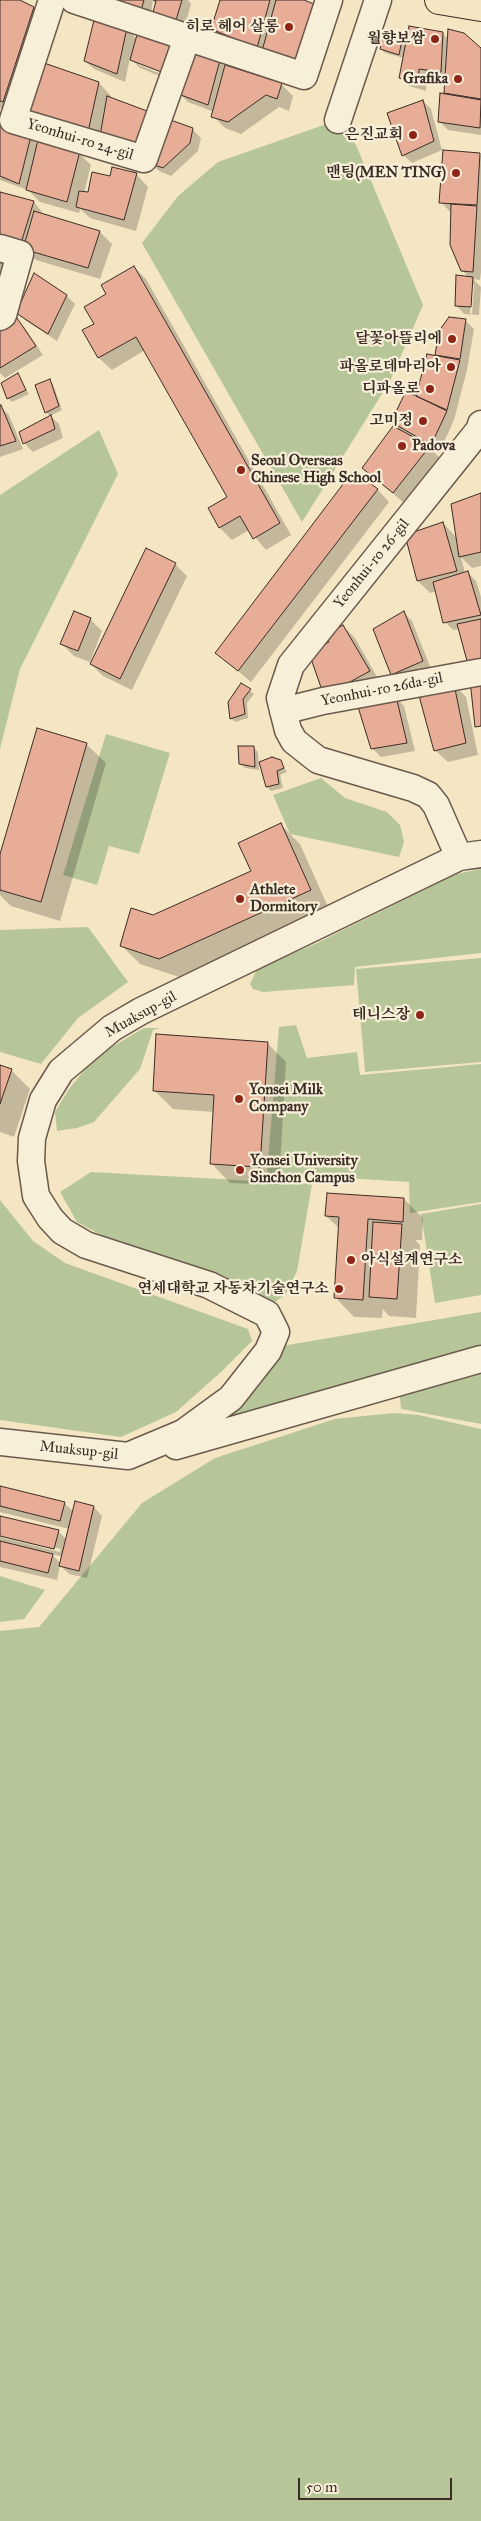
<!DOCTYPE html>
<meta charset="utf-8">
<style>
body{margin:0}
#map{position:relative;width:481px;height:2521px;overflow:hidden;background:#f5e6c3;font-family:"IM FELL Great Primer",serif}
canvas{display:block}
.scale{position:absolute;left:298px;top:2478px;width:154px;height:22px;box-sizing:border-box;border:2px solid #3c2c26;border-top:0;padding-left:6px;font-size:15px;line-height:18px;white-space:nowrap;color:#3c2c26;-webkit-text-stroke:4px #f8efd8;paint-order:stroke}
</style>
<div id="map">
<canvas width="481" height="2521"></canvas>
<div class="scale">50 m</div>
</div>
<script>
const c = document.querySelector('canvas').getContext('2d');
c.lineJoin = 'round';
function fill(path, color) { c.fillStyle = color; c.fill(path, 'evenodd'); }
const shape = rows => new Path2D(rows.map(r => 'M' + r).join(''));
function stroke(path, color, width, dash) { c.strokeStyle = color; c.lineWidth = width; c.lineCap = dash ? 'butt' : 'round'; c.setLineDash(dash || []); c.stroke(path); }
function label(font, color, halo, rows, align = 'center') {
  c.font = font + ' "IM FELL Great Primer","Noto Serif KR",serif'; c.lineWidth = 4.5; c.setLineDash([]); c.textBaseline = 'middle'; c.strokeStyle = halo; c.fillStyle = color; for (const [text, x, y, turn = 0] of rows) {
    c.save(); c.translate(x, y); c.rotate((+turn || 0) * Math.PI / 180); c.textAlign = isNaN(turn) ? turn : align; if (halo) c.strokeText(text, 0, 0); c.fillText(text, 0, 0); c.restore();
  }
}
fill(shape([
 [338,120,356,145,423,305,390,381,302,522,142,243,178,196,218,162],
 [99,430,118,474,20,669,0,749,0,495],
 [106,734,170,753,139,854,109,846,97,885,63,875],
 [321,778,345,798,387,812,400,825,404,842,399,857,290,834,273,795],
 [481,869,481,953,355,967,354,985,263,992,253,989,250,984,257,969,317,943,456,874],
 [88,927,128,982,78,1018,41,1064,0,1052,0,930],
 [481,958,481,1062,365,1072,356,969],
 [296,1025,307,1058,357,1052,360,1075,481,1064,481,1202,410,1213,409,1182,267,1173,279,1027],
 [144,1028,160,1028,153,1030,140,1069,94,1122,77,1128,57,1131,55,1112,69,1089,95,1057],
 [91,1172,312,1184,297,1271,286,1294,271,1305,118,1244,77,1222,60,1192],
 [0,1200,33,1241,65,1263,248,1329,252,1341,221,1372,176,1412,121,1437,0,1420],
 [481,1204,481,1295,435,1303,421,1214],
 [481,1312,481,1354,213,1428,282,1346],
 [481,1365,481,1424,401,1409,399,1387],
 [394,1413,419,1415,481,1429,481,2521,0,2521,0,1631,39,1627,142,1503,215,1458,335,1419],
 [0,1576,45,1590,24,1619,0,1622]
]), '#b6c698');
fill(shape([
 [0,0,17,0,33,8,45,20,15,113,0,108],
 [117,0,188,0,191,4,183,34,153,1,149,22],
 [220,0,301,0,316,80,225,41,213,29],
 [96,18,126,29,137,39,139,32,173,44,181,52,172,81,140,68,130,58,125,82,94,69,85,61],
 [139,62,170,75,169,77,139,65],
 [443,34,449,40,481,50,481,135,448,130,439,121,448,96,445,92,446,79,427,76,426,91,409,86,401,78,404,58,385,53,381,49,401,41,406,46],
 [219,61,226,68,281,84,293,96,289,111,279,107,241,134,225,128,213,116,214,112,188,102,180,94],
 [99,83,111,96,110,99,146,112,154,120,100,143,38,122],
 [423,101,431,109,442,150,412,163,403,155],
 [0,115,39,145,79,153,91,165,84,193,89,194,110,177,136,174,148,187,136,231,90,218,80,209,79,213,40,202,28,190,0,180],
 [192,129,201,138,198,151,171,176,159,171,150,162],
 [479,154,481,156,481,272,480,280,473,279,481,287,479,315,464,314,456,305,469,278,462,270,452,214,441,202],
 [471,284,474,284,472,314,470,313],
 [0,193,34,202,45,216,100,232,112,244,100,279,36,260,28,252,0,244],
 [0,261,14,274,0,306],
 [134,267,146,279,291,535,266,550,249,530,232,540,220,528,209,508,228,498,145,350,112,370,99,358,84,331,95,324,108,295],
 [67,296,75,304,57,341,26,321,17,313],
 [17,319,25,328,43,355,5,378,0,373,0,330],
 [465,320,474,329,467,370,454,420,439,453,431,449,441,459,405,504,364,468,401,431,392,421,417,398,436,357,440,332],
 [18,375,29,394,12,402,8,398],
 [49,380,53,384,62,410,50,416,59,424,63,438,33,452,24,443,50,416,46,412],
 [0,406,9,415,23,449,0,457],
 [377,489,389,502,251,682,216,653],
 [481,495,481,566,472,568,461,557,465,573,467,572,476,581,481,597,481,668,476,669,468,661,460,629,453,630,445,622,437,591,430,593,418,581,443,523,457,538],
 [175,564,187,576,132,690,103,676,91,664],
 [404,613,412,621,431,669,401,683,392,674],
 [90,619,102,631,90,662,74,656,62,644],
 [343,626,355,638,381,684,337,707,331,643],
 [241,685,254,694,247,703,248,718,235,722,231,718],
 [454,685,466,697,478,755,448,762,435,750],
 [396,698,404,706,415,751,381,757,372,748],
 [86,744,106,763,60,921,11,906,0,895,0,858],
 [254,748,258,752,259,770,245,768,241,764],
 [280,761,287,772,280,775,283,788,271,791,267,787,260,763],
 [281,825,300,844,329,909,179,977,140,964,121,945,153,917,253,872],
 [267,1043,286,1062,279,1185,230,1183,211,1163,214,1112,173,1109,154,1090],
 [0,1066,11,1070,30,1089,14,1137,0,1132],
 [404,1199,423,1218,422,1240,415,1240,420,1245,416,1318,389,1316,383,1309,382,1318,354,1317,335,1297,340,1229,326,1216],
 [0,1487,64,1503,74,1512,94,1507,102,1516,87,1578,69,1574,60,1565,57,1580,0,1567,0,1537,60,1552,61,1549,0,1534,0,1517,58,1531,67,1540,70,1529,0,1512],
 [52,1554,63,1557,61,1564]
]), '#0003');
const building = shape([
 [0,0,20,0,34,7,3,102,0,101,0,0],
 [115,0,144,0,140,14,115,0],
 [154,0,182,0,174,27,152,16,156,1,154,0],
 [220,0,270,0,257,48,211,29,220,0],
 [276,0,304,0,321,7,304,69,262,51,276,0],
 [95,16,127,28,117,74,84,61,95,16],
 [409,26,443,32,441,72,419,69,418,84,399,78,409,26],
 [448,29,464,33,481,48,481,99,444,93,448,29],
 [138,31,174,43,164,73,130,60,138,31],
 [383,35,402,40,399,55,380,49,383,35],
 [192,49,220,60,208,105,178,94,192,49],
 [44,63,99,82,88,132,24,110,44,63],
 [225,65,282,83,277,99,266,95,228,122,211,117,225,65],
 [440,93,481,100,480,128,438,122,440,93],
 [107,96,147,111,135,150,100,136,107,96],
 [423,100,434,141,402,156,387,113,423,100],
 [165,118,193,128,190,143,163,168,149,163,165,118],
 [0,123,31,136,19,184,0,176,0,123],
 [38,140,80,151,67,202,26,190,38,140],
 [443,150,480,153,477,205,439,203,443,150],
 [112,167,137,173,124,220,76,207,79,191,88,192,92,172,110,176,112,167],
 [0,192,34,201,21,243,0,236,0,192],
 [451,204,477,206,473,272,461,271,450,245,451,204],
 [34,211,100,231,88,268,23,249,34,211],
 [134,266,280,523,253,539,240,516,219,528,208,508,227,497,136,337,98,358,82,330,94,324,84,307,106,294,101,285,134,266],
 [34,273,67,295,48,334,16,313,34,273],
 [456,275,473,277,471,307,455,306,456,275],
 [449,317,466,319,460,359,435,355,439,331,449,317],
 [17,318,36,346,0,368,0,329,17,318],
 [427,354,460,360,447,410,416,396,427,354],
 [18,373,26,390,7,399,1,383,18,373],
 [50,379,59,406,45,413,35,385,50,379],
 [406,391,447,411,431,445,391,422,406,391],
 [1,405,16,441,0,446,0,405,1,405],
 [51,415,55,429,23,444,19,432,51,415],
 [393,426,430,446,393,493,362,468,393,426],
 [353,471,378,489,238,671,215,653,353,471],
 [481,493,481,552,459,557,451,504,481,493],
 [443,522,457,571,417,581,405,535,443,522],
 [146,548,176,563,120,679,90,664,146,548],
 [468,571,481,615,443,623,433,582,468,571],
 [74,611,91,618,78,651,60,644,74,611],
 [404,611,423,661,391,675,373,629,404,611],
 [481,619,481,659,467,661,457,624,481,619],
 [343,625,370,671,324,696,309,653,329,642,325,635,343,625],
 [481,679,481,726,475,727,470,680,481,679],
 [241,683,251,689,243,699,245,714,230,719,228,702,241,683],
 [454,684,466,743,434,751,418,692,454,684],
 [396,696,407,743,371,749,358,707,396,696],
 [37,728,87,743,41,902,0,890,0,854,37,728],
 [238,746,254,746,255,767,239,764,238,746],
 [272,757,281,760,284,768,277,771,279,784,266,787,259,762,272,757],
 [281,823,311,890,159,959,120,946,131,908,153,915,251,871,238,843,281,823],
 [156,1034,268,1042,260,1167,210,1164,214,1095,153,1091,156,1034],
 [0,1065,12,1069,0,1104,0,1065],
 [327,1193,404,1198,403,1222,368,1219,363,1300,334,1298,339,1217,325,1216,327,1193],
 [373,1222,402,1224,397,1299,369,1297,373,1222],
 [0,1486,65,1502,60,1521,0,1506,0,1486],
 [75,1501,94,1506,79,1571,59,1566,75,1501],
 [0,1516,59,1530,54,1549,0,1536,0,1516],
 [0,1541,53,1554,48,1573,0,1561,0,1541]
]);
fill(building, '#e7ad97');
stroke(building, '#3c2c26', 1);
const minor = shape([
 [52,0,13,120,144,159,187,38],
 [74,0,304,76,329,0],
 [338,120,378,0],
 [0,248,20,254,3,315,0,317],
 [283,711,323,701,481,672],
 [459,857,436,805,428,795,413,788,318,760,294,741,288,730,280,698,291,665,480,429,481,424],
 [0,1442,128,1456,183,1433,231,1398,268,1351,276,1332,267,1314,209,1285,86,1245,62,1231,50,1218,36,1196,31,1161,32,1138,43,1100,61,1071,112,1028,141,1011,459,857,481,854],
 [176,1446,481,1359]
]);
const major = shape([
 [439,0,481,7]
]);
stroke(minor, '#6a5a4d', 29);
stroke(major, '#3c2c26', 30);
stroke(minor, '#f8efd8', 26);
stroke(major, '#f5e6c3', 28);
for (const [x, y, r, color] of [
 [289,27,5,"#8f2418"],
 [435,39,5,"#8f2418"],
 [458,79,5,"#8f2418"],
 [413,135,5,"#8f2418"],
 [456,173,5,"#8f2418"],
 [452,339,5,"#8f2418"],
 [451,367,5,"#8f2418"],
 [430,389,5,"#8f2418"],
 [423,421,5,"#8f2418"],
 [402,446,5,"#8f2418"],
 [241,470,5,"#8f2418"],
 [240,899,5,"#8f2418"],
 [420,1015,5,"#8f2418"],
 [239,1099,5,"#8f2418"],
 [240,1170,5,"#8f2418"],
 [351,1260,5,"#8f2418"],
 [339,1289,5,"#8f2418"]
]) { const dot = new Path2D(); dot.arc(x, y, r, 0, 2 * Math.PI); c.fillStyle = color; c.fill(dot); stroke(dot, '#f8efd8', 2); }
label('bold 15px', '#3c2c26', '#f8efd8', [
 ["히로 헤어 살롱",279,27],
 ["월향보쌈",425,39],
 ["Grafika",448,79],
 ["은진교회",403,135],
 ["맨팅(MEN TING)",446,173],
 ["달꽃아뜰리에",442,339],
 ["파올로데마리아",441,367],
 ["디파올로",420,389],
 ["고미정",413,421],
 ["Padova",412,446,"left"],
 ["Seoul Overseas",251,461,"left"],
 ["Chinese High School",251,478,"left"],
 ["Athlete",250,890,"left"],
 ["Dormitory",250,907,"left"],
 ["테니스장",410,1015],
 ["Yonsei Milk",249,1090,"left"],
 ["Company",249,1107,"left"],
 ["Yonsei University",250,1161,"left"],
 ["Sinchon Campus",250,1178,"left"],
 ["아식설계연구소",361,1260,"left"],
 ["연세대학교 자동차기술연구소",329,1289]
], 'right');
label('15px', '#3c2c26', '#f8efd8', [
 ["Yeonhui-ro 24-gil",80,140,17],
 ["Yeonhui-ro 26-gil",372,564,-51],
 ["Yeonhui-ro 26da-gil",382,690,-11],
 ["Muaksup-gil",141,1015,-29],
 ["Muaksup-gil",79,1451,6]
]);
</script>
